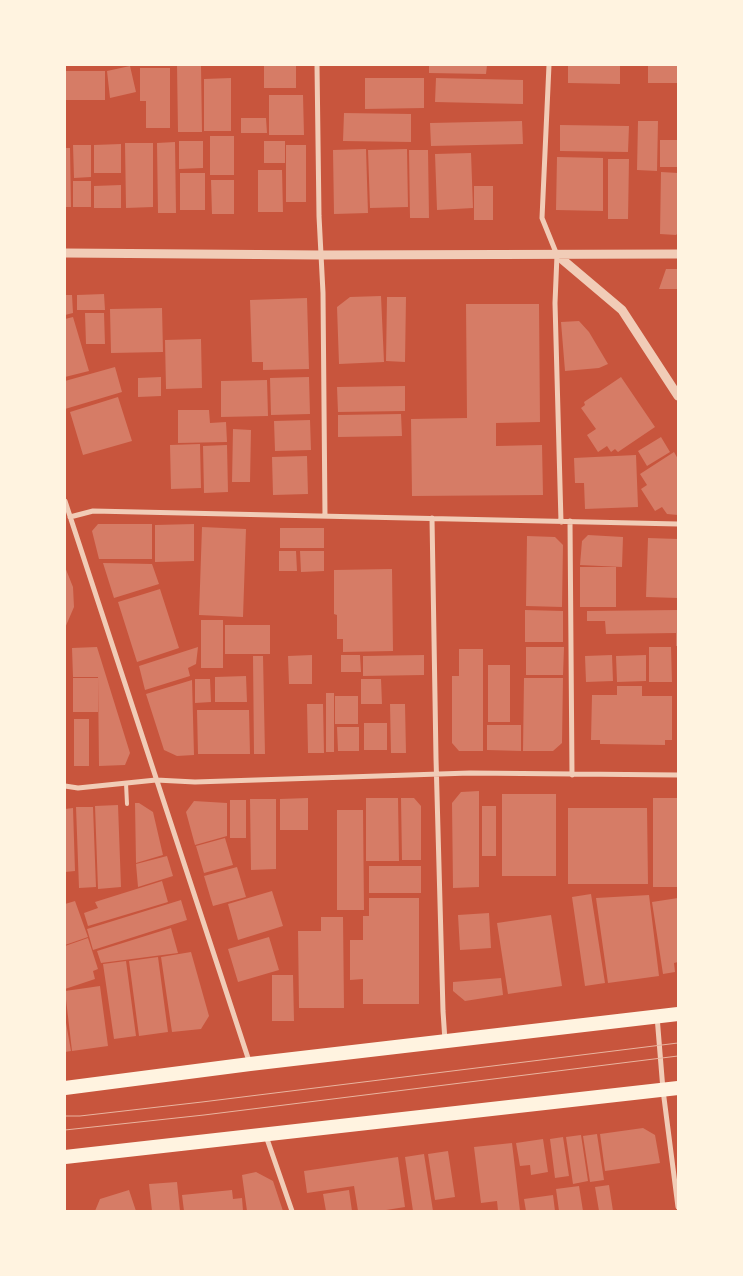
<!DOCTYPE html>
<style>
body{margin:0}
#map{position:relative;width:743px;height:1276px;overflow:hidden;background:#c8553d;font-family:Helvetica,sans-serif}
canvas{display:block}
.frame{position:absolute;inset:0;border:66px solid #fff3e0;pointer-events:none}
</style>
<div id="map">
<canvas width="743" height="1276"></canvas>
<div class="frame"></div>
</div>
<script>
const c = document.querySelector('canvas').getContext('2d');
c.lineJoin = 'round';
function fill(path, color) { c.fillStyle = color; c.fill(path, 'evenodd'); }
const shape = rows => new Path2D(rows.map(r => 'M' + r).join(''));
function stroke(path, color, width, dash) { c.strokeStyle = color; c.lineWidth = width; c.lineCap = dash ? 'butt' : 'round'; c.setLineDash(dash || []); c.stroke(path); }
fill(shape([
 [177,65,201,65,202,132,178,132],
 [264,65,296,65,296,88,264,88],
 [429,65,487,65,486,74,429,73],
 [568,65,620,65,620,84,568,83],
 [648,65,678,65,678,83,648,83],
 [130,66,136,92,110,98,107,71],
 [140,68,170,68,170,128,146,128,146,101,140,101],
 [65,71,105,71,105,100,65,100],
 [231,78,231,131,204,131,204,79],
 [365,78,424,78,424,108,365,109],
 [436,78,523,80,523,104,435,102],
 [269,95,303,95,304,135,269,135],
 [344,113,411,114,411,142,343,141],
 [241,118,266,118,267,133,241,133],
 [522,121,523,144,431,146,430,123],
 [638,121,658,121,657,171,637,170],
 [560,125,629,126,628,152,560,151],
 [210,136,234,136,234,175,210,175],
 [660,140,678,140,678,167,660,167],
 [179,141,203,141,203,168,179,169],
 [264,141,285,141,285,163,264,163],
 [175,142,176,213,158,213,157,143],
 [125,143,153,143,153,207,126,208],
 [121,144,121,173,94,173,94,145],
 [73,145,91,145,91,177,74,178],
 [286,145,306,145,306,202,286,202],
 [65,148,70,148,71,207,65,207],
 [366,149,368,213,334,214,333,150],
 [407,149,408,207,370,208,368,150],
 [409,150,428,150,429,218,410,218],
 [471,153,473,208,437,210,435,154],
 [557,157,603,158,603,211,556,210],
 [608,159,629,159,628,219,608,219],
 [258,170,282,170,283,212,258,212],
 [661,172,678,173,678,233,676,235,660,234],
 [180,173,205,173,205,210,180,210],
 [211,180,234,180,234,214,212,214],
 [73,181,91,181,91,207,73,207],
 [121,185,121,208,94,208,94,186],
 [474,186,493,186,493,220,474,220],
 [666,269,678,269,678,289,659,289],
 [104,294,105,310,77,310,77,295],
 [65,295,72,295,73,313,65,315],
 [381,296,384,362,339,364,337,307,350,297],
 [387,297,406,297,405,362,386,361],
 [307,298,309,369,263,370,263,362,252,362,250,300],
 [466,304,539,304,540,422,496,423,496,446,542,445,543,495,412,496,411,419,467,418],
 [162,308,163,352,111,353,110,309],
 [85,313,104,313,105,344,86,344],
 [73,317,89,371,65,377,65,319],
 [579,321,589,332,608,364,599,368,565,371,561,322],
 [201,339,202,388,166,389,165,340],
 [115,367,122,392,65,409,65,381],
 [161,377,161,396,138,397,138,378],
 [309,377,310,414,271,415,270,378],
 [621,377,655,427,618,452,615,449,611,452,607,446,598,452,587,435,596,429,581,408,585,405,584,402],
 [267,380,268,416,221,417,221,381],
 [405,386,405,411,338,412,337,387],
 [118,397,132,441,83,455,70,412],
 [178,410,209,410,210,423,226,422,227,442,178,443],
 [401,414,402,436,338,437,338,415],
 [310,420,311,450,275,451,274,421],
 [233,429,251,430,250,482,232,482],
 [661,437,670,452,647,466,638,451],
 [200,444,201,488,171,489,170,445],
 [227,445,228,492,204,493,203,446],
 [674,452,678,459,678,515,667,514,662,507,655,511,641,489,647,485,640,474],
 [636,455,638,507,585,509,584,483,575,483,574,458],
 [307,456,308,494,273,495,272,457],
 [98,524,152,524,152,559,99,559,92,531],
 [194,524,194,561,155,562,155,525],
 [202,527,246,529,243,617,199,615],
 [280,528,324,528,324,548,280,548],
 [588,535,623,537,622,567,580,565,582,541],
 [527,536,555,537,563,545,562,607,526,606],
 [648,538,678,539,678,598,646,597],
 [279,551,296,551,297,571,279,571],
 [300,551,324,551,324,571,301,572],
 [103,563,152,564,159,584,114,598],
 [65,567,73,587,74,607,65,628],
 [580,567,616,567,616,607,580,607],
 [392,569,393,651,343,652,343,639,337,639,337,615,334,614,334,570],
 [160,589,179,648,137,662,118,602],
 [525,610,563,611,563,642,525,642],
 [678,610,678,646,676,646,676,633,606,634,605,621,587,621,587,611],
 [201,620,223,620,223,668,201,668],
 [225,625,270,625,270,654,225,654],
 [97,647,130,753,125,765,99,766,98,677,73,677,72,648],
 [198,647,196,664,188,668,190,676,145,690,139,666],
 [526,647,564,647,563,675,526,675],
 [649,647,671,647,672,682,649,682],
 [459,649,483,649,483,751,459,751,452,743,452,676,459,676],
 [312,655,312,684,289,684,288,656],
 [341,655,360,655,361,672,341,672],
 [424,655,424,675,363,676,363,656],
 [612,655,613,681,586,682,585,656],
 [646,655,646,681,617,682,616,656],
 [253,656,263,656,265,754,254,754],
 [488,665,510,665,510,722,488,722],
 [246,676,247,702,215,702,215,677],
 [73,678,98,678,98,712,73,712],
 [524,678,563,678,562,743,553,751,523,751],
 [195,679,210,679,211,702,195,703],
 [361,679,381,679,382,704,361,704],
 [192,680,194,755,177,756,164,750,146,694],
 [617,686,642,686,642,696,672,696,672,740,665,740,665,745,600,744,600,740,591,740,592,695,617,695],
 [326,693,334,693,334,752,326,752],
 [335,696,358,696,358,724,335,724],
 [307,704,323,704,324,753,308,753],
 [390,704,405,704,406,753,391,753],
 [197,710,249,710,250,754,198,754],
 [74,719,89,719,89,766,74,766],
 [364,723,387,723,387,750,364,750],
 [487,725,521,725,521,751,487,750],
 [337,727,359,727,359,751,338,751],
 [479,791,479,887,453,888,452,803,461,792],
 [502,794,556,794,556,876,502,876],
 [308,798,308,830,280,830,280,799],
 [366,798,398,798,399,861,366,861],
 [401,798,414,798,421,806,421,860,402,860],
 [653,798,678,798,678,887,653,887],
 [250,799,276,799,276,869,251,870],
 [230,800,246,800,246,838,230,838],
 [194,801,227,803,227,836,195,845,186,812],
 [135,803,139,803,153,812,163,855,136,863],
 [118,805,121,887,98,889,95,806],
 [482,806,496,806,496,856,482,856],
 [76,807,93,807,96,887,79,888],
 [73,808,75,871,65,872,65,809],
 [568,808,647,808,648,884,568,884],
 [337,810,363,810,364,910,337,910],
 [225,838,233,865,204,873,196,846],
 [167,856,173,876,138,887,136,864],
 [369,866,421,866,421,893,369,893],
 [237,867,246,897,213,906,204,876],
 [162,881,168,902,88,926,84,913,98,908,95,902],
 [272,891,283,926,238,940,228,904],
 [591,894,605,983,585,986,572,897],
 [649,895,659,976,608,983,596,898],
 [369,898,419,898,419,1004,363,1004,363,979,350,980,350,940,363,940,363,916,369,916],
 [678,898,678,962,674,963,675,972,663,974,652,902],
 [181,900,187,920,93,950,87,929],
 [75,901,88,937,65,945,65,904],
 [489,913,491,948,460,950,458,915],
 [551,915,562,986,508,994,497,923],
 [321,917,343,917,344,1008,299,1008,298,931,321,931],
 [171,928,178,953,101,963,97,951],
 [269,937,279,970,238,982,228,949],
 [88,938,98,969,93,971,95,979,65,989,65,946],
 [191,952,209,1016,201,1029,172,1032,161,957],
 [158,957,168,1032,139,1036,129,961],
 [126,961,136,1036,114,1039,103,964],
 [272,975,293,975,294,1021,272,1021],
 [501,978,503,995,465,1001,453,991,453,982],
 [100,986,108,1046,72,1051,65,991],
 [65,1017,71,1051,65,1052],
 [643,1128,655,1135,660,1163,605,1171,600,1134],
 [597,1134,604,1180,590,1182,583,1136],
 [581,1135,588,1181,573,1184,566,1137],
 [563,1137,569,1176,555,1178,550,1139],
 [543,1139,548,1172,531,1175,530,1165,520,1166,516,1143],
 [512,1143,520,1211,498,1211,497,1201,481,1203,474,1147],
 [448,1151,455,1197,435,1200,428,1154],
 [424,1154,433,1211,413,1211,405,1157],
 [398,1157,405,1207,380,1211,358,1211,354,1186,307,1193,304,1171],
 [256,1172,273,1181,283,1211,247,1211,242,1175],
 [177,1182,180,1211,152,1211,149,1184],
 [609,1185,613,1211,599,1211,595,1187],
 [579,1186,583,1211,559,1211,556,1189],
 [129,1190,136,1211,95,1211,100,1199],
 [232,1190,233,1199,242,1198,243,1211,184,1211,182,1195],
 [349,1190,352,1211,326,1211,323,1194],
 [553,1195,555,1211,526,1211,524,1199]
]), '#d67c66');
stroke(shape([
 [126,783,127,804]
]), '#f1ccb7', 4);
stroke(shape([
 [317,65,319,216,323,293,325,516],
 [549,65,542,218,557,255,555,303,561,522],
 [65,501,250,1064],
 [70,517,93,511,678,524],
 [432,518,436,758,443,1011,445,1041],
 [570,521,572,775],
 [65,786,78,788,156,780,195,782,470,773,678,775],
 [657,1016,663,1090,678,1207],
 [266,1136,292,1211]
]), '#f1ccb7', 5);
stroke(shape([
 [65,253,321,255,678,254],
 [557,255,622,310,678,396]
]), '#f1ccb7', 9);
stroke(shape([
 [65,1088,250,1064,678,1014],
 [65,1157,678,1088]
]), '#fff3e0', 14);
stroke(shape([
 [65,1116,80,1116,202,1102,678,1043],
 [65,1130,204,1115,678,1056]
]), '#e9b49f', 1);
</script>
